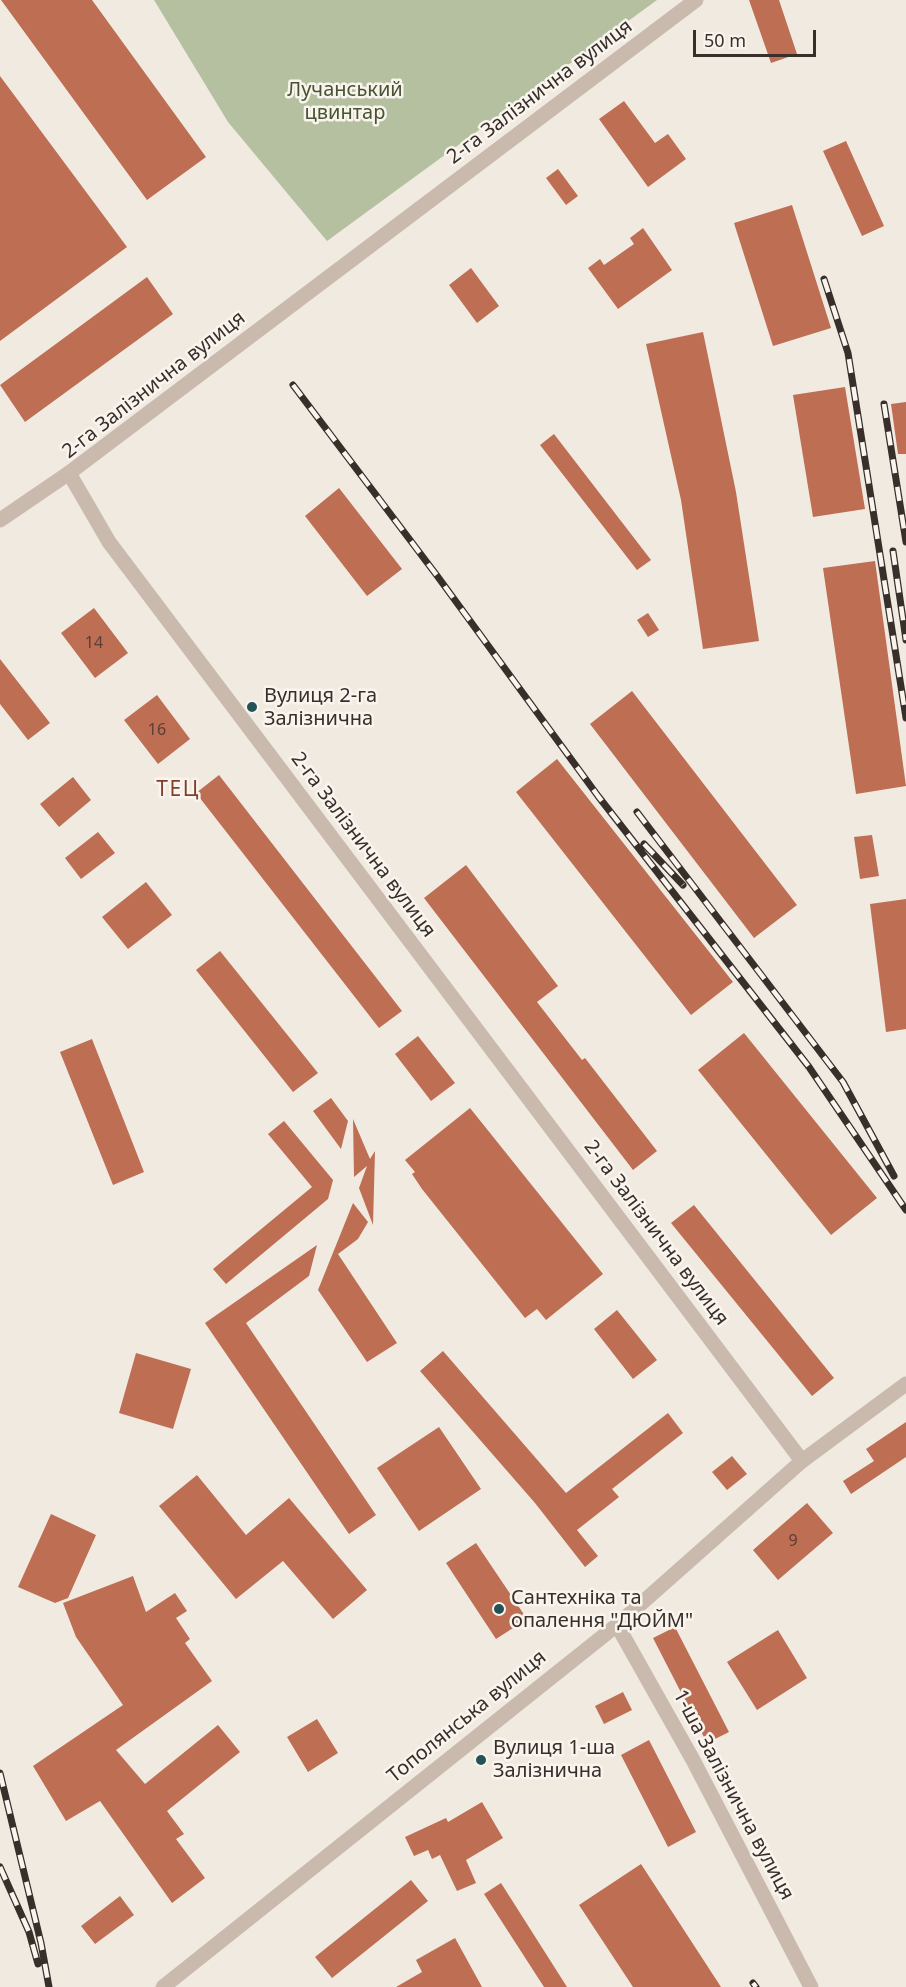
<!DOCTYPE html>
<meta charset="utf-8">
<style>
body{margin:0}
#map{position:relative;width:906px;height:1987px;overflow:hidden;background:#f1eae1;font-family:"Noto Sans",sans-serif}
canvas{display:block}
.scale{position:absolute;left:693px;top:30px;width:123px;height:27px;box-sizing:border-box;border:3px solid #382f2b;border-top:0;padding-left:8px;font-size:18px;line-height:21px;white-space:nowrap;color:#382f2b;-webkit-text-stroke:4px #f9f4ed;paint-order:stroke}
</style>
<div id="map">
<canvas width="906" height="1987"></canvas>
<div class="scale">50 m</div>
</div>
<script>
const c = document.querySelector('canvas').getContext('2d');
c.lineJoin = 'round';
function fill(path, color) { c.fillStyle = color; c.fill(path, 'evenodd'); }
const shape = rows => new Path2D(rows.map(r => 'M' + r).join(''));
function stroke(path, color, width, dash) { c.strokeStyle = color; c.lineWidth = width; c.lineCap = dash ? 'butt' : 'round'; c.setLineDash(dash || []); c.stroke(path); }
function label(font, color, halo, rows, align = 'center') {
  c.font = font + ' "Noto Sans",sans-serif'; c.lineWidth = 5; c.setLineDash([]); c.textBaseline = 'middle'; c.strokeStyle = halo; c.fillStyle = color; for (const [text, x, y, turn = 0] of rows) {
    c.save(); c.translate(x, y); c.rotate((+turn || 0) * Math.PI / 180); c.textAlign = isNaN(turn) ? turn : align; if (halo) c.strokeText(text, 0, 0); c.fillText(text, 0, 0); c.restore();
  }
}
fill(shape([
 [154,0,657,0,327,241,228,122]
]), '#b5c0a1');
fill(shape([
 [1,0,92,0,206,157,147,200],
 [749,0,779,0,797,54,771,63],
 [0,76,127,247,0,341],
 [624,101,655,143,668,134,686,159,648,187,599,119],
 [846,141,884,226,862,236,823,151],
 [558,169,578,196,566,205,546,178],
 [792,205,831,328,773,346,734,223],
 [643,228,672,270,618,309,588,268,600,259,604,265,634,244,630,238],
 [471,268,499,306,477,323,449,285],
 [147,277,173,314,25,422,0,385],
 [703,332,736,492,759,641,703,649,681,500,646,344],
 [845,387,865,509,813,517,793,395],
 [906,402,906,454,898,454,891,404],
 [554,434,651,560,637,570,540,445],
 [339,488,402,569,367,596,305,516],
 [875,561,906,786,856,794,823,568],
 [94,608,128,653,95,678,61,633],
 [648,613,659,630,648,637,637,620],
 [0,659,50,723,28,740,0,704],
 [632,691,797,905,754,938,590,724],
 [157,695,190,739,158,764,124,720],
 [557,759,733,982,691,1015,516,792],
 [219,775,402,1011,379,1028,196,793],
 [73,777,91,800,59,827,40,804],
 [98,832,115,853,81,879,65,858],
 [872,835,879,876,860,879,854,837],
 [466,865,558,986,537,1002,582,1060,585,1058,657,1151,633,1170,424,898],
 [146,882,172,915,128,949,102,917],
 [906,899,906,1029,886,1032,870,904],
 [220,951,318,1073,293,1092,196,970],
 [744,1033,877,1198,831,1235,698,1070],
 [418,1036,455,1083,431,1101,395,1054],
 [92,1039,144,1172,113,1185,60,1052],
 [331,1098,348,1121,341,1149,313,1111],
 [470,1108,603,1274,546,1320,537,1309,525,1318,422,1189,412,1174,415,1172,405,1160],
 [353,1119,370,1159,375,1151,373,1225,359,1188,367,1166,354,1177],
 [284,1121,333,1180,328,1199,226,1284,213,1269,312,1187,268,1134],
 [353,1203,368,1222,358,1239,338,1254,397,1343,367,1362,318,1290],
 [694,1205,834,1378,812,1396,671,1223],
 [317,1245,309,1276,246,1323,376,1515,349,1534,205,1323],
 [617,1310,657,1360,633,1379,594,1329],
 [443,1351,566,1493,668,1413,683,1433,612,1489,619,1497,577,1530,598,1556,585,1567,535,1503,420,1371],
 [136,1353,191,1369,173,1429,119,1413],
 [906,1422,906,1457,851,1494,843,1481,874,1461,866,1449],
 [439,1427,481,1489,419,1531,377,1468],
 [732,1456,747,1474,727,1490,712,1472],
 [197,1475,246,1535,289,1498,367,1590,333,1619,283,1561,236,1599,159,1506],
 [807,1503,833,1533,778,1580,753,1550],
 [51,1514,96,1535,68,1598,55,1603,18,1587],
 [476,1543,527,1619,496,1639,446,1563],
 [133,1576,146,1612,175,1593,187,1611,176,1618,190,1639,185,1643,212,1681,116,1750,145,1784,218,1725,240,1752,167,1811,184,1834,176,1839,205,1878,172,1903,100,1801,66,1821,33,1766,123,1705,76,1637,63,1603],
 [675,1627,729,1732,707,1743,653,1638],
 [778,1630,807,1678,757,1710,727,1662],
 [623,1692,632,1710,604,1724,595,1706],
 [317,1719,338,1753,308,1772,287,1737],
 [649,1740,696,1832,668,1847,621,1755],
 [482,1802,503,1838,466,1860,476,1883,457,1891,440,1855,432,1859,428,1850,414,1856,405,1837,446,1818,448,1822],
 [641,1864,721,1987,633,1987,579,1905],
 [411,1880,428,1901,332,1978,315,1957],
 [501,1883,567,1987,544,1987,484,1894],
 [120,1896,134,1915,95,1944,81,1926],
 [455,1938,482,1987,396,1987,422,1972,416,1960]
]), '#bd6e53');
stroke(shape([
 [0,520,69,473],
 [802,1461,906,1384],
 [617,1625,693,1760,811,1987]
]), '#c9baad', 15);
stroke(shape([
 [163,1987,617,1625,802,1461,109,542,69,473,696,0]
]), '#c9baad', 15);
const rail = shape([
 [824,279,848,353,906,718],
 [293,385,438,577,598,796,809,1067,906,1210],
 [884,404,906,542],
 [893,551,906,640],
 [637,812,843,1082,894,1176],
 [644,844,683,885],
 [0,1773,41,1943,49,1987],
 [0,1867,29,1932,38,1964],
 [753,1983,756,1987]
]);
stroke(rail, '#382f2b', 7);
stroke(rail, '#f9f4ed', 4.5, [14]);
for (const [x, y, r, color] of [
 [252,707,6,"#235357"],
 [499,1609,6,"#235357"],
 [481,1760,6,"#235357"]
]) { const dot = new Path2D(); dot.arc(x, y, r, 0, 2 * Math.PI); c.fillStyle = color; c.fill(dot); stroke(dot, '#f9f4ed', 2); }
label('16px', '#593f35', null, [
 ["14",94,643],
 ["16",157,730],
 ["9",793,1541]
]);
label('20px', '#475431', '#f9f4ed', [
 ["Лучанський",345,90],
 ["цвинтар",345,113]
]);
label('20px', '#382f2b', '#f9f4ed', [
 ["2-га Залізнична вулиця",540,92,-37],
 ["2-га Залізнична вулиця",154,385,-38],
 ["2-га Залізнична вулиця",363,845,53],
 ["2-га Залізнична вулиця",656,1233,53],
 ["Тополянська вулиця",467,1717,-39],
 ["1-ша Залізнична вулиця",733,1795,62]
]);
label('20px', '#382f2b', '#f9f4ed', [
 ["Вулиця 2-га",264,696],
 ["Залізнична",264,719],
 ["Сантехніка та",511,1598],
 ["опалення \"ДЮЙМ\"",511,1621],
 ["Вулиця 1-ша",493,1748],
 ["Залізнична",493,1771]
], 'left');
c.letterSpacing = '1.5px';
label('21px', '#81402a', '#f9f4ed', [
 ["ТЕЦ",178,790]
]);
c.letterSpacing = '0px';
</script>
